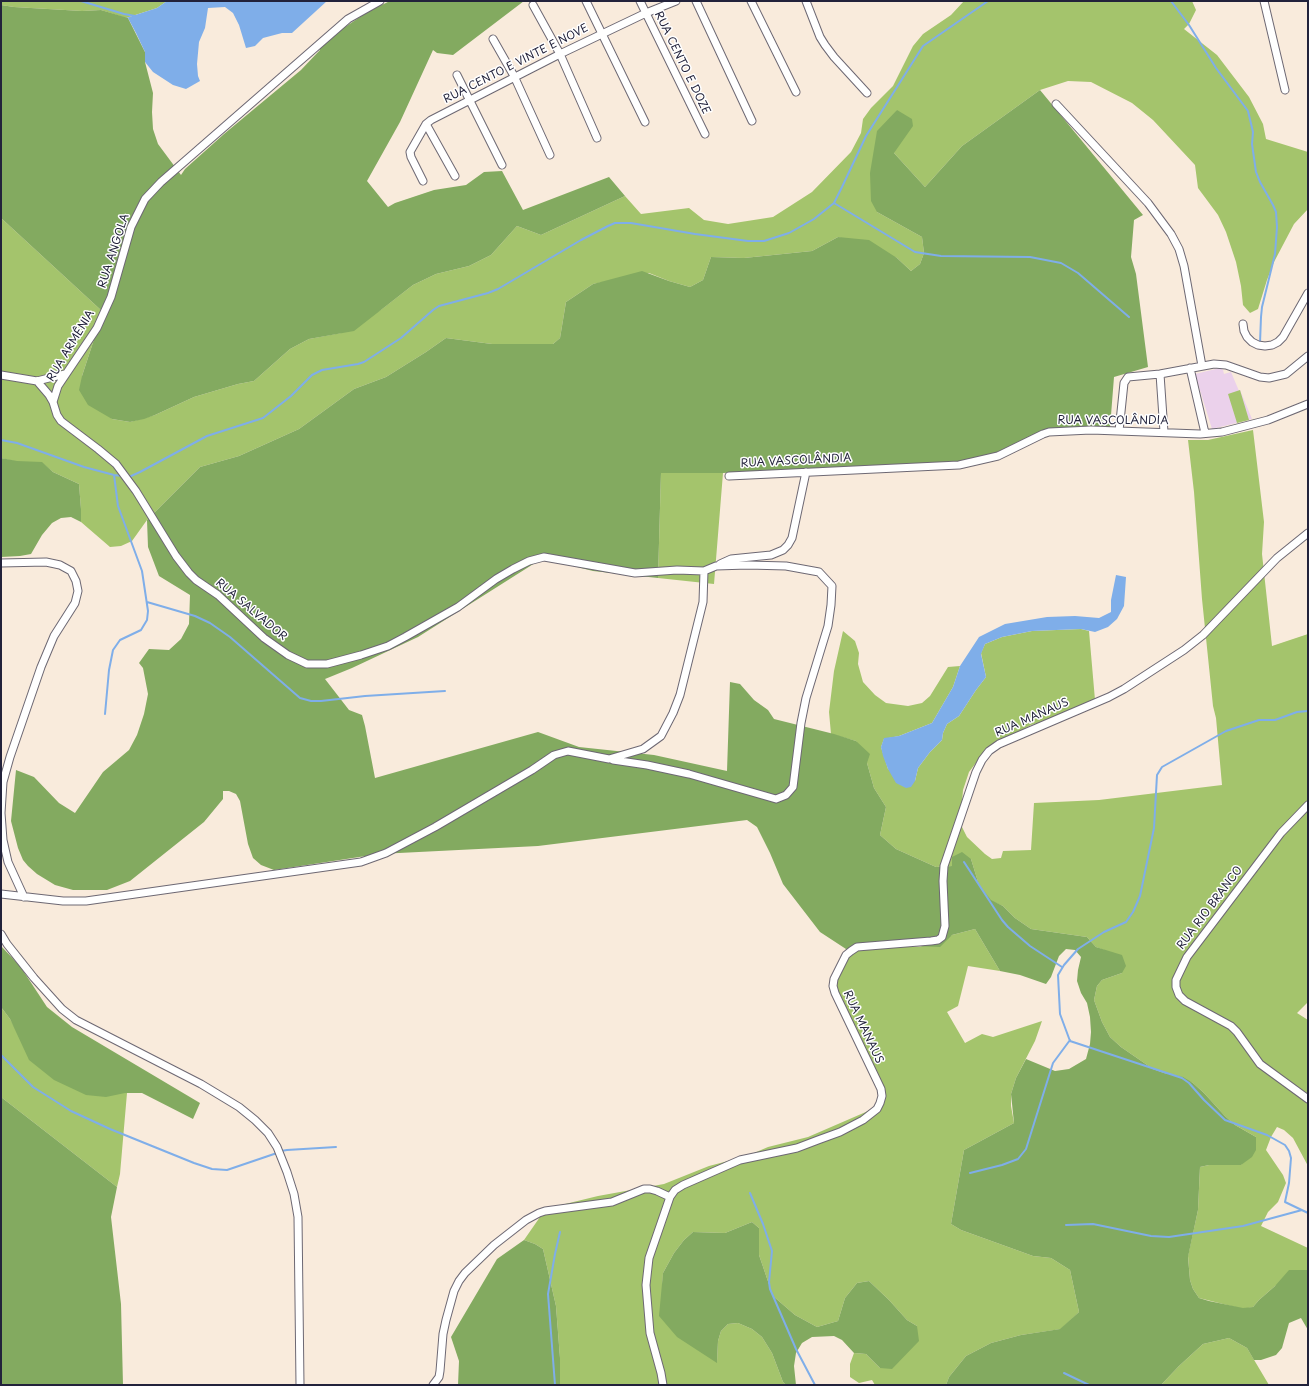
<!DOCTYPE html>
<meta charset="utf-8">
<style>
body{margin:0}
#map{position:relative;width:1309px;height:1386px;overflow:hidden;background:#f9ebdc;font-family:"Playpen Sans",sans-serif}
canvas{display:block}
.frame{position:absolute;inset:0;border:2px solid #22223b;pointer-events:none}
</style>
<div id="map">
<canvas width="1309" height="1386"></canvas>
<div class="frame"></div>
</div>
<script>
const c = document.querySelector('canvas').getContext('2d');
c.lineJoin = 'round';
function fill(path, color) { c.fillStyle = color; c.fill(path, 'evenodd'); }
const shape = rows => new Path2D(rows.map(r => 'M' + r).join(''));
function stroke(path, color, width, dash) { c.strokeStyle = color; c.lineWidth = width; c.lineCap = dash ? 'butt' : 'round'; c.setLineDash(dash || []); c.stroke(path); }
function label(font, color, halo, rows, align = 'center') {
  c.font = font + ' "Playpen Sans",sans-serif'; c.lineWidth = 3; c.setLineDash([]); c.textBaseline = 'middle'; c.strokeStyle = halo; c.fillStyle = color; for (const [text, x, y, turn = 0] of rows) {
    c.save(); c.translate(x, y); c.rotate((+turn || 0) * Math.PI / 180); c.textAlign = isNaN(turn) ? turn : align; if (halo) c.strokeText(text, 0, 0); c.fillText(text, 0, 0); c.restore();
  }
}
fill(shape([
 [1220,368,1223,370,1224,374,1231,372,1239,391,1240,390,1252,419,1212,429,1195,374]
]), '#ebd1eb');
fill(shape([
 [1,1,167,1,157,8,126,18,101,10,82,11,14,7,1,5],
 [964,1,1192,1,1196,10,1189,24,1184,29,1217,55,1249,97,1263,124,1266,139,1308,152,1308,209,1294,224,1274,262,1267,280,1258,309,1250,313,1243,305,1241,286,1236,262,1226,232,1218,215,1198,188,1195,165,1153,120,1132,103,1091,82,1068,81,1040,90,962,146,925,187,894,153,897,110,877,212,922,237,924,253,920,264,911,271,897,258,838,237,812,251,744,258,711,257,703,280,690,287,669,281,649,273,593,284,566,302,560,338,553,344,492,344,446,338,426,352,386,377,354,389,299,429,239,456,200,467,147,520,132,541,121,546,110,547,81,522,81,509,79,484,53,472,41,462,17,462,1,458,1,218,103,312,82,376,112,419,130,422,155,415,194,397,238,384,254,381,290,349,309,339,341,333,382,309,413,285,436,274,469,266,491,255,517,226,541,235,625,196,641,214,689,208,704,220,728,224,773,217,812,192,851,152,861,133,863,119,871,108,893,86,913,46,923,34,951,15],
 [1240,390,1249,420,1237,423,1228,394],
 [1253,430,1264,522,1262,554,1272,646,1308,634,1308,1002,1297,1013,1308,1020,1308,1166,1293,1138,1284,1130,1277,1127,1271,1137,1266,1150,1283,1175,1286,1183,1278,1202,1268,1212,1261,1226,1308,1248,1308,1270,1275,1286,1259,1300,1253,1307,1243,1309,1199,1298,1193,1289,1190,1280,1188,1256,1198,1210,1200,1167,1209,1165,1241,1165,1256,1137,1235,1125,1225,1116,1204,1093,1193,1083,1174,1075,1164,1073,1153,1069,1121,1047,1110,1037,1102,1022,1094,1000,1097,986,1102,980,1122,973,1104,950,1096,947,1087,937,1031,929,1015,918,1003,906,991,901,979,885,971,859,952,866,936,867,896,849,880,835,886,807,874,788,867,763,856,741,831,734,829,712,834,671,843,631,855,641,859,653,858,664,863,682,875,695,886,703,908,706,922,703,930,696,948,667,960,666,953,687,932,723,899,736,884,739,881,747,888,769,915,781,918,768,930,752,942,740,943,733,947,724,959,716,976,690,986,677,981,653,985,644,1002,637,1032,631,1081,629,1089,631,1095,700,1045,721,1031,725,1000,742,978,760,969,772,963,790,961,815,962,827,967,837,985,854,992,859,1001,858,1003,851,1031,850,1034,803,1099,800,1222,785,1216,718,1213,706,1202,599,1194,492,1188,440,1208,440],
 [661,473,723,473,714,584,658,578],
 [975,929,1000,971,968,966,958,1006,947,1012,965,1043,982,1034,993,1037,1042,1021,1035,1041,1016,1078,1011,1094,1011,1106,1014,1123,964,1150,951,1224,961,1230,1033,1256,1051,1258,1070,1270,1079,1312,1061,1329,1021,1335,991,1343,966,1356,949,1377,946,1385,875,1385,872,1380,859,1383,850,1377,850,1364,854,1353,866,1354,880,1368,917,1326,907,1320,889,1300,869,1281,857,1283,845,1298,838,1321,817,1327,795,1315,773,1296,759,1255,759,1228,752,1222,725,1233,693,1232,684,1240,674,1253,663,1273,662,1290,717,1362,718,1341,721,1331,728,1324,738,1323,752,1329,762,1337,772,1353,783,1382,786,1385,560,1385,560,1358,556,1306,543,1249,535,1244,524,1240,540,1217,561,1205,598,1196,664,1184,709,1166,747,1156,768,1147,808,1137,875,1108,885,1090,879,1076,832,985,835,973,846,949,884,945,920,947,952,935],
 [1,1007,10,1019,20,1037,125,1093,127,1093,120,1174,117,1187,1,1097],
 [1229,1338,1247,1348,1269,1385,1161,1385,1179,1366,1203,1344]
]), '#a4c46c');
fill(shape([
 [390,1,524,1,453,55,437,53,433,50,400,122,367,181,388,207,395,203,434,190,466,185,484,172,502,171,523,210,609,177,625,196,541,235,517,226,491,255,469,266,436,274,413,285,354,331,309,339,290,349,254,381,238,384,194,397,155,415,144,419,130,422,112,419,88,405,79,390,82,376,103,312,1,218,1,5,14,7,82,11,101,10,128,18,145,52,145,62,153,93,152,112,153,129,158,144,181,175,185,169,224,134,301,70,320,50,318,45,369,11],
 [1040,90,1143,215,1134,220,1131,257,1136,274,1148,367,1114,377,1110,428,1043,431,1007,450,966,462,723,473,661,473,658,578,593,571,561,563,546,556,418,637,352,668,325,679,349,710,362,715,365,726,375,778,538,732,579,747,654,755,727,771,730,682,740,684,754,700,768,710,774,719,834,734,856,741,870,754,867,763,874,788,886,807,880,835,896,849,936,867,952,866,952,857,962,852,971,859,979,885,991,900,1003,906,1015,918,1031,929,1087,937,1096,947,1122,955,1126,966,1122,973,1102,980,1097,986,1094,1000,1102,1022,1110,1037,1121,1047,1153,1069,1164,1073,1183,1077,1193,1083,1204,1093,1225,1116,1235,1125,1256,1137,1256,1150,1252,1157,1241,1165,1209,1165,1200,1167,1198,1210,1188,1257,1190,1280,1193,1289,1199,1298,1209,1301,1243,1308,1253,1307,1259,1300,1275,1286,1289,1270,1308,1270,1308,1330,1301,1318,1289,1323,1282,1348,1276,1355,1261,1360,1254,1360,1247,1348,1229,1338,1203,1344,1179,1366,1161,1385,946,1385,949,1377,966,1356,991,1343,1021,1335,1060,1329,1079,1312,1070,1270,1051,1258,1033,1256,961,1230,951,1224,964,1150,1014,1123,1011,1094,1016,1078,1026,1059,1055,1071,1069,1069,1086,1059,1090,1044,1091,1032,1090,1017,1087,1003,1081,993,1077,981,1078,970,1081,957,1075,950,1066,949,1059,956,1051,977,1046,984,1020,975,1000,971,975,929,952,935,940,947,883,945,846,949,820,932,783,884,770,853,757,827,747,820,538,846,379,854,274,870,261,865,253,858,248,844,240,801,236,794,229,791,223,791,223,799,204,822,130,881,107,890,73,890,55,885,37,874,28,866,23,860,18,848,11,821,16,770,34,777,59,803,75,813,103,772,129,750,137,735,144,714,148,694,143,668,139,663,149,649,169,650,181,639,189,624,190,595,159,576,148,547,147,520,200,467,239,456,299,429,354,389,386,377,426,352,446,338,492,344,553,344,560,338,566,302,593,284,642,271,669,281,690,287,703,280,711,257,744,258,812,251,838,237,869,240,897,258,911,271,920,264,924,253,922,237,877,212,871,201,870,173,877,131,897,110,912,119,913,126,894,153,925,187,962,146],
 [1,458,17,461,42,462,53,472,79,484,81,509,81,522,71,517,61,518,52,523,42,535,31,554,20,556,1,557],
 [1,946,20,966,47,1007,72,1027,200,1103,193,1119,142,1093,125,1093,106,1097,86,1095,54,1080,29,1060,10,1019,1,1007],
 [1,1097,117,1187,111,1217,121,1304,123,1385,1,1385],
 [752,1222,759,1228,759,1255,773,1296,795,1315,817,1327,838,1321,845,1298,857,1283,869,1281,889,1300,907,1320,917,1326,919,1341,892,1369,880,1368,866,1354,854,1353,842,1340,834,1336,812,1337,802,1343,796,1353,794,1366,796,1385,786,1385,783,1382,772,1353,762,1337,752,1329,738,1323,728,1324,721,1331,718,1341,717,1363,677,1337,659,1316,663,1273,674,1253,684,1240,693,1232,725,1233],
 [524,1240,535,1244,543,1249,556,1306,560,1358,560,1385,458,1385,459,1361,451,1337,497,1259]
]), '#83aa60');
fill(shape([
 [167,1,327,1,292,33,282,33,263,38,255,46,246,48,239,25,233,13,225,7,208,8,205,28,199,42,197,64,198,76,200,81,186,89,173,85,153,72,145,62,145,52,136,33,128,18,126,18,157,8],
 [1116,575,1126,577,1124,606,1117,619,1108,627,1095,632,1081,629,1032,631,1002,637,985,644,981,654,986,677,976,690,959,716,947,724,943,733,942,740,930,752,918,768,915,781,911,787,906,788,896,783,888,769,883,756,881,747,884,738,899,736,932,723,953,687,960,666,979,637,1005,624,1047,617,1075,616,1099,618,1111,612,1111,600]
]), '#7faee9');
stroke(shape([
 [81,1,124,14,135,16],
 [1171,1,1189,25,1216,68,1248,111,1253,132,1252,144,1256,172,1260,182,1273,205,1276,212,1277,227,1275,254,1262,307,1261,317,1260,343],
 [834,203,915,252,941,256,1030,257,1061,263,1078,273,1129,317],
 [1,440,17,443,84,467,114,475,122,476],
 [129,477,140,472,207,436,263,418,291,396,312,375,322,370,358,364,364,362,401,338,433,310,439,306,488,293,498,289,581,240,608,226,615,223,631,223,695,234,748,241,764,241,789,233,798,228,814,219,834,203,842,187,866,136,923,46,988,1],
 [147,602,195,616,210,623,230,637,300,698,311,701,321,701,365,696,445,691],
 [1308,711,1297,712,1275,720,1259,720,1226,731,1162,767,1157,775,1154,828,1140,896,1133,912,1126,922,1104,932,1078,949,1064,965,1058,975,1060,1014,1070,1041,1182,1078,1189,1083,1204,1100,1225,1120,1267,1135,1285,1145,1289,1151,1291,1158,1289,1183,1285,1202,1308,1213],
 [105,714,109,670,113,650,120,640,141,630,147,620,148,611,142,571,118,506,114,475],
 [964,862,1002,920,1008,927,1030,946,1062,967],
 [1,1055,33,1087,71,1111,110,1129,194,1163,212,1169,227,1170,277,1153],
 [281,1151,287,1150,336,1147],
 [970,1173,1002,1165,1018,1159,1026,1149,1053,1063,1070,1040],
 [750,1193,763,1224,772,1251,769,1282,770,1289,796,1349,815,1385],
 [1066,1225,1093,1224,1151,1236,1169,1237,1243,1226,1302,1210],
 [1064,1373,1089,1385],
 [555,1385,548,1294,555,1254,560,1232]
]), '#7faee9', 2);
const minor = shape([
 [586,1,645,122],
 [640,1,705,134],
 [696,1,752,121],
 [751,1,796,92],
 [806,1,820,37,825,45,834,57,867,93],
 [1264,1,1285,90],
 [533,5,560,54,597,138],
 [493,39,514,76,550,155],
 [457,75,502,165],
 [1056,104,1148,203,1171,234,1179,249,1184,266,1202,366],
 [426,124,455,176],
 [423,181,411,157,410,152,426,124,431,120,560,54,646,13,676,1],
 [1243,324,1244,331,1247,337,1252,342,1258,345,1265,346,1272,345,1278,342,1283,337,1308,293],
 [1190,368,1205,433],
 [1160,374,1164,432],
 [1,375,37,381,65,374],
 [37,381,49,395,53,402],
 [1119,431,1124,383,1128,377,1160,374,1214,364,1226,365,1260,377,1269,378,1286,374,1308,356],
 [729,476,959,465,998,456,1043,434,1049,432,1091,430,1200,434,1222,432,1268,420,1308,404],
 [1,563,46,562,60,565,71,571,76,581,78,591,75,603,54,636,41,667,10,757,3,782,1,813,3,840,8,862,24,897],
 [720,564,731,559,771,555,783,550,788,545,792,538,806,472],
 [613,760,647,765,689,774,776,799,786,795,793,787,801,723,806,698,828,626,831,605,832,586,819,572,786,566,748,565,716,566,704,571],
 [1308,805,1281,833,1187,957,1176,980,1176,987,1179,995,1185,1001,1231,1026,1237,1032,1260,1064,1308,1099],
 [1,894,63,901,86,901,361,862,386,853,435,827,532,770,554,755,568,751,609,759,643,749,661,736,673,713,680,695,703,602,704,571,677,570,635,573,544,557,529,561,513,569,496,579,458,607,405,637,388,646,361,655,327,664,307,664,288,655,264,638,218,595,196,580,189,573,176,556,136,491,116,464,98,449,61,421,57,415,53,402,58,386,97,328,111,297,131,227,145,199,161,182,340,26,348,19,380,1],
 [1,934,7,944,34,978,62,1009,76,1020,201,1084,239,1107,255,1120,268,1133,277,1147,287,1172,294,1194,298,1217,300,1385],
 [433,1385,439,1377,440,1371,443,1334,446,1320,454,1291,459,1281,465,1273,494,1245,526,1220,539,1213,545,1211,612,1202,644,1189,650,1189,657,1191,670,1197],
 [663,1385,661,1373,650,1333,646,1285,649,1258,670,1197,675,1190,683,1185,740,1160,797,1148,818,1140,840,1132,863,1120,877,1109,880,1103,882,1096,881,1089,835,993,833,986,834,979,846,955,851,951,857,947,931,941,938,940,942,937,945,926,943,881,944,866,976,772,982,760,989,751,999,744,1109,697,1124,689,1184,650,1203,635,1277,558,1308,533]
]);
stroke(minor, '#6d6873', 9);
stroke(minor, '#fff', 7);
label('11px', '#22223b', '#fff', [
 ["RUA CENTO E DOZE",682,63,64],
 ["RUA CENTO E VINTE E NOVE",516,64,-27],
 ["RUA ANGOLA",114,251,-72],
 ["RUA ARMÊNIA",71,346,-59],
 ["RUA VASCOLÂNDIA",1113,421],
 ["RUA VASCOLÂNDIA",796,461,-3],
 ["RUA SALVADOR",251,610,40],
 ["RUA MANAUS",1032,718,-24],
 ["RUA RIO BRANCO",1210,908,-53],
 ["RUA MANAUS",863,1027,65]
]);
</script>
